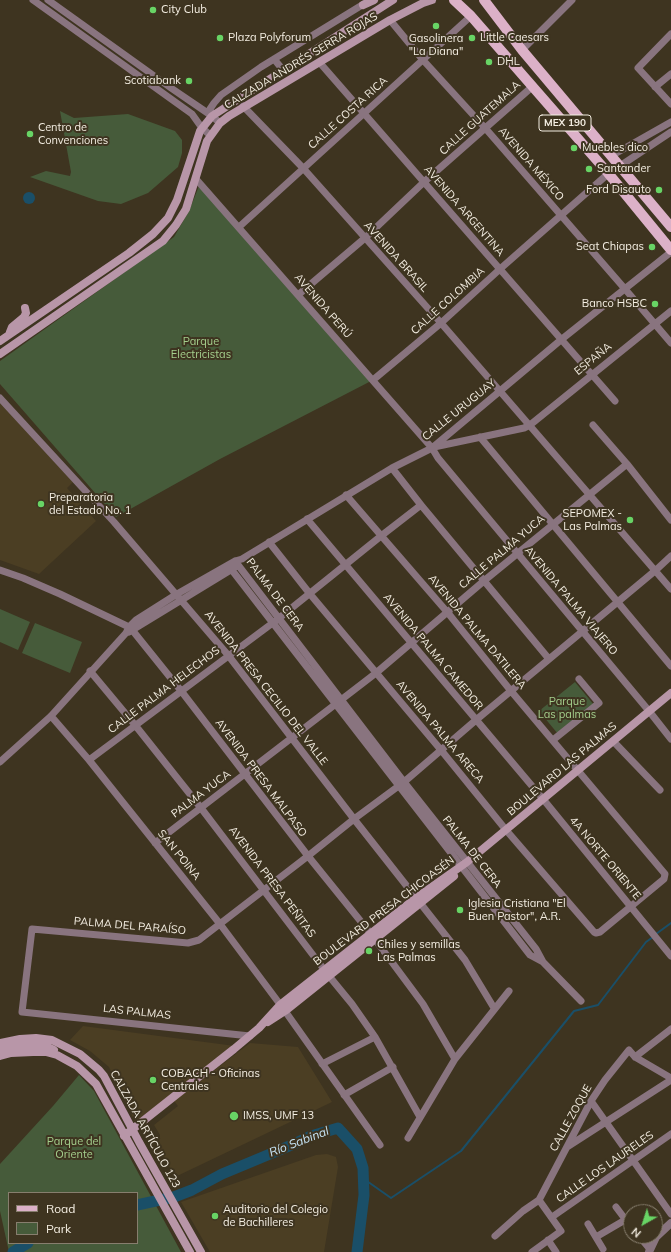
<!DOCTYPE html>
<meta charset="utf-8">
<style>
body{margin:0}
#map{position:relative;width:671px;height:1252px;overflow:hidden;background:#3e3420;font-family:Mulish,sans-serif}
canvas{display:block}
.legend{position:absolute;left:8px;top:1192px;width:130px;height:52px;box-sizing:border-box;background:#3e3420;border:1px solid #877e6e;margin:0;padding:5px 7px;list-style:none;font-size:12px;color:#f4eee2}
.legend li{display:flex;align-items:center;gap:8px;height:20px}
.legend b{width:20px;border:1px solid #877e6e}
.north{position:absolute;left:623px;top:1204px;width:40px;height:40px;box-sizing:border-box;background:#3e3420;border:1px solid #877e6e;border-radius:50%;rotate:219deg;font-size:11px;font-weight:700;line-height:16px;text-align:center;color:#f4eee2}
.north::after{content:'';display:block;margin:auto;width:14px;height:18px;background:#68d465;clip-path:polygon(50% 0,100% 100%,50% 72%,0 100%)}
</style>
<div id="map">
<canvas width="671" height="1252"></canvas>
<ul class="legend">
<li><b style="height:5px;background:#dcb1c8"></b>Road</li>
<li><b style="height:11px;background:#465b3a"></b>Park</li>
</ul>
<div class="north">N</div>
</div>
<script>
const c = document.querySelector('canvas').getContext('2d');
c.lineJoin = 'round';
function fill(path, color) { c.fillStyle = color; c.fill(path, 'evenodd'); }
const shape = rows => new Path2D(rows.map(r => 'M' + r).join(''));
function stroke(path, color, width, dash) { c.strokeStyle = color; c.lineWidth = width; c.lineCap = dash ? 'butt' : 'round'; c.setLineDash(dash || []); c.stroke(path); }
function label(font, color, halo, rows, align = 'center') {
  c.font = font + ' Mulish,sans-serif'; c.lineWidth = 4; c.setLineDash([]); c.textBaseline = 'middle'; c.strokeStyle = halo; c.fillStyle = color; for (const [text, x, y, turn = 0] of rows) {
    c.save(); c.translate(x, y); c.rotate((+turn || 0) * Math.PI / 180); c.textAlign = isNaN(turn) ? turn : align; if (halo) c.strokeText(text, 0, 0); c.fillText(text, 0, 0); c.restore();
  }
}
fill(shape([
 [0,403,73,482,67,488,96,521,39,574,0,560],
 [83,1026,235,1046,135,1122,109,1067,90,1051,70,1040],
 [250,1043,298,1047,332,1102,175,1177,158,1146,160,1135,154,1125,178,1106,174,1101],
 [327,1154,336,1157,338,1167,324,1252,210,1252,181,1202,316,1155]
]), '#4b3e23');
fill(shape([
 [60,111,74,118,128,114,175,131,182,140,182,153,178,167,148,193,121,204,98,201,30,177,46,171,70,176,71,172],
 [199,186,373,380,220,459,116,517,0,384,0,361,174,237,189,211],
 [0,609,30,622,18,650,0,642],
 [35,623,82,642,70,673,22,653],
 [575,682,594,705,558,734,539,711],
 [79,1075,94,1091,181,1252,9,1252,0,1211,0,1164,53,1106],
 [9,1193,137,1193,137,1243,9,1243]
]), '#465b3a');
fill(shape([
 '23 198a6 6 0 1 1 12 0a6 6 0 1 1-12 0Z'
]), '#1a4f68');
stroke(shape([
 [656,934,671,923],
 [364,1179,391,1198,461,1151,574,1011,598,1005,646,942,653,937]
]), '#1a4f68', 2);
stroke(shape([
 [137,1205,174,1197,192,1190,222,1174,294,1144,311,1136,338,1128,357,1149,363,1168,364,1195,357,1252],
 [13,1252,28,1243]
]), '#1a4f68', 11);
stroke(shape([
 [33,0,192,114,202,128,210,135],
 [48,0,171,88,212,116,220,123],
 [390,20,423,60,486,129,625,289,671,343],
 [671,34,638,68,671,104],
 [522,50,572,0],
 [274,59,283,70],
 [320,63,615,401],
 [655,87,671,74],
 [243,106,303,168,441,323,671,589],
 [212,116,210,109,214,103,221,95,261,67,367,2],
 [611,156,671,122],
 [620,166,671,132],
 [196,179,432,448,438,458,649,711,671,739],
 [239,227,471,16],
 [298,295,365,238,424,182,533,86],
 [373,380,441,323,500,269,609,173],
 [0,398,114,522,228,655,354,819,465,960,494,1008],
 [593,425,627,464,671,520],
 [480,437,671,666],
 [434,447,524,428,530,425,671,311],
 [392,468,421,505,549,659],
 [307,519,543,799,671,956],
 [269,542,310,594,441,750,506,830,594,932,596,933,600,932,664,879,665,874,511,691,448,613,346,495],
 [235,561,404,782,536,949,543,962,581,1001],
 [228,565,530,955,543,962],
 [0,570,23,578,60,594,129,627,133,631,182,692,308,856,371,934,423,1004,455,1059],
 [129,632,234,568],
 [90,671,135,725,201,808,329,976,352,1004,375,1037,420,1117],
 [51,716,89,760,220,924,285,1011,380,1145],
 [553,740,599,703,579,679],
 [613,741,660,790],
 [89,760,278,619,381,536,421,505],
 [0,762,51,716,126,633,129,627,136,620,177,594,235,561,242,559,392,468,432,448,562,339,671,252],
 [155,843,376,673,485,580,627,464],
 [250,1036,22,1012,32,929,188,943,199,940,308,856,354,819,404,782,476,720,656,570,671,556],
 [635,1057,671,1029],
 [322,1064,375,1037],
 [344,1095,393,1067],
 [591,1101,671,1214],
 [408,1138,455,1059,509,991],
 [567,1147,671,1080],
 [539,1200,591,1101,605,1080,629,1050,635,1057,671,1078],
 [616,1207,631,1227],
 [552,1217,671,1134],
 [588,1224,603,1249],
 [495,1236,523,1211,539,1200],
 [639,1236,649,1248],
 [596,1237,625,1220],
 [548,1240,556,1252],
 [532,1252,561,1231,539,1200]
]), '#89747f', 7);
stroke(shape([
 [649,1252,656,1237,671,1223]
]), '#89747f', 8);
stroke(shape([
 [363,5,374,0],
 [10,332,12,327,24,317,26,313,25,308],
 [0,341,129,253,153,234,168,218,177,200,200,131,212,116,393,0],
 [0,354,163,241,176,225,186,209,207,141,220,123,229,116,390,20,423,3,432,0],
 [268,1022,285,1011,454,876],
 [0,1043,20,1039,36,1038,52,1040,80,1054,99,1070,104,1076,139,1142,201,1252],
 [0,1050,14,1046,35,1046,48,1047,54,1050],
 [0,1056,11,1053,33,1052,46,1052,57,1055,77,1066,96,1084,190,1252],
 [124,1136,234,1049,259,1028,280,1005,416,898,467,862,671,693]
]), '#b896a8', 8);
stroke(shape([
 [454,0,471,16,608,173,671,250],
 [484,0,522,50,671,227]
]), '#dcb1c8', 10);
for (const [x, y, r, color] of [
 [153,10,4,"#68d465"],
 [436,26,4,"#68d465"],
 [220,38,4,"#68d465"],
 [472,38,4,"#68d465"],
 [489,62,4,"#68d465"],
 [189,81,4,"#68d465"],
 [30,134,4,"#68d465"],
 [574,148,4,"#68d465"],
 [589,169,4,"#68d465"],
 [659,190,4,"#68d465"],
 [652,247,4,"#68d465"],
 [655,304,4,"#68d465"],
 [41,504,4,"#68d465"],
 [630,520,4,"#68d465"],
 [460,910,4,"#68d465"],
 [369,951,4,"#68d465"],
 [153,1080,4,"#68d465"],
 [234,1116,5,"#68d465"],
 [215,1216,4,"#68d465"]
]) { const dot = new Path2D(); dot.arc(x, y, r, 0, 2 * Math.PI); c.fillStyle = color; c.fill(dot); stroke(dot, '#3e3420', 1.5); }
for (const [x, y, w] of [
 [565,123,52]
]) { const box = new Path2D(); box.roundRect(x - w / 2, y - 8, w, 16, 3); c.fillStyle = '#3e3420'; c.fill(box); stroke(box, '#f4eee2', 1); }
label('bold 10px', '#f4eee2', null, [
 ["MEX 190",565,123]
]);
label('11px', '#f4eee2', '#3e3420', [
 ["City Club",161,10],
 ["Plaza Polyforum",228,38],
 ["Little Caesars",480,38],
 ["Gasolinera",436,39,"center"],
 ["\"La Diana\"",436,52,"center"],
 ["DHL",497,62],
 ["Scotiabank",181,81,"right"],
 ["Centro de",38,128],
 ["Convenciones",38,141],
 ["Muebles dico",582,148],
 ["Santander",597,169],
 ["Ford Disauto",651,190,"right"],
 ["Seat Chiapas",644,247,"right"],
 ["Banco HSBC",647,304,"right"],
 ["Preparatoria",49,498],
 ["del Estado No. 1",49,511],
 ["SEPOMEX -",622,514,"right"],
 ["Las Palmas",622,527,"right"],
 ["Iglesia Cristiana \"El",468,904],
 ["Buen Pastor\", A.R.",468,917],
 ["Chiles y semillas",377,945],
 ["Las Palmas",377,958],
 ["COBACH - Oficinas",161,1074],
 ["Centrales",161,1087],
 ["IMSS, UMF 13",243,1116],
 ["Auditorio del Colegio",223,1210],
 ["de Bachilleres",223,1223]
], 'left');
label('11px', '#f4eee2', '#3e3420', [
 ["CALZADA ANDRÉS SERRA ROJAS",301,61,-31],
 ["CALLE COSTA RICA",348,113,-42],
 ["CALLE GUATEMALA",480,118,-42],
 ["AVENIDA MÉXICO",531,164,49],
 ["AVENIDA ARGENTINA",464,211,49],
 ["AVENIDA BRASIL",396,257,48],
 ["CALLE COLOMBIA",448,301,-42],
 ["AVENIDA PERÚ",323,306,49],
 ["ESPAÑA",593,359,-39],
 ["CALLE URUGUAY",459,410,-39],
 ["CALLE PALMA YUCA",502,552,-40],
 ["PALMA DE CERA",275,595,53],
 ["AVENIDA PALMA VIAJERO",571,601,50],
 ["AVENIDA PALMA DATILERA",477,632,50],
 ["AVENIDA PALMA CAMEDOR",433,652,50],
 ["AVENIDA PRESA CECILIO DEL VALLE",266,688,52],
 ["CALLE PALMA HELECHOS",164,690,-37],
 ["AVENIDA PALMA ARECA",440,732,50],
 ["BOULEVARD LAS PALMAS",562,769,-40],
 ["AVENIDA PRESA MALPASO",261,778,53],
 ["PALMA YUCA",201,794,-37],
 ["PALMA DE CERA",472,852,52],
 ["SAN POINA",179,855,51],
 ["4A NORTE ORIENTE",605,858,50],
 ["AVENIDA PRESA PEÑITAS",272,882,53],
 ["BOULEVARD PRESA CHICOASÉN",384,911,-37],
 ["PALMA DEL PARAÍSO",130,926,5],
 ["LAS PALMAS",137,1012,6],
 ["CALLE ZOQUE",571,1118,-61],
 ["CALZADA ARTÍCULO 123",145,1129,61],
 ["CALLE LOS LAURELES",605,1167,-35]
]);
label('11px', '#a4cf8d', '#3e3420', [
 ["Parque",201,342],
 ["Electricistas",201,355],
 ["Parque",567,702],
 ["Las palmas",567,715],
 ["Parque del",74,1142],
 ["Oriente",74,1155]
]);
label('italic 12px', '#c6e4f5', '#3e3420', [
 ["Río Sabinal",299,1142,-21]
]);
</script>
